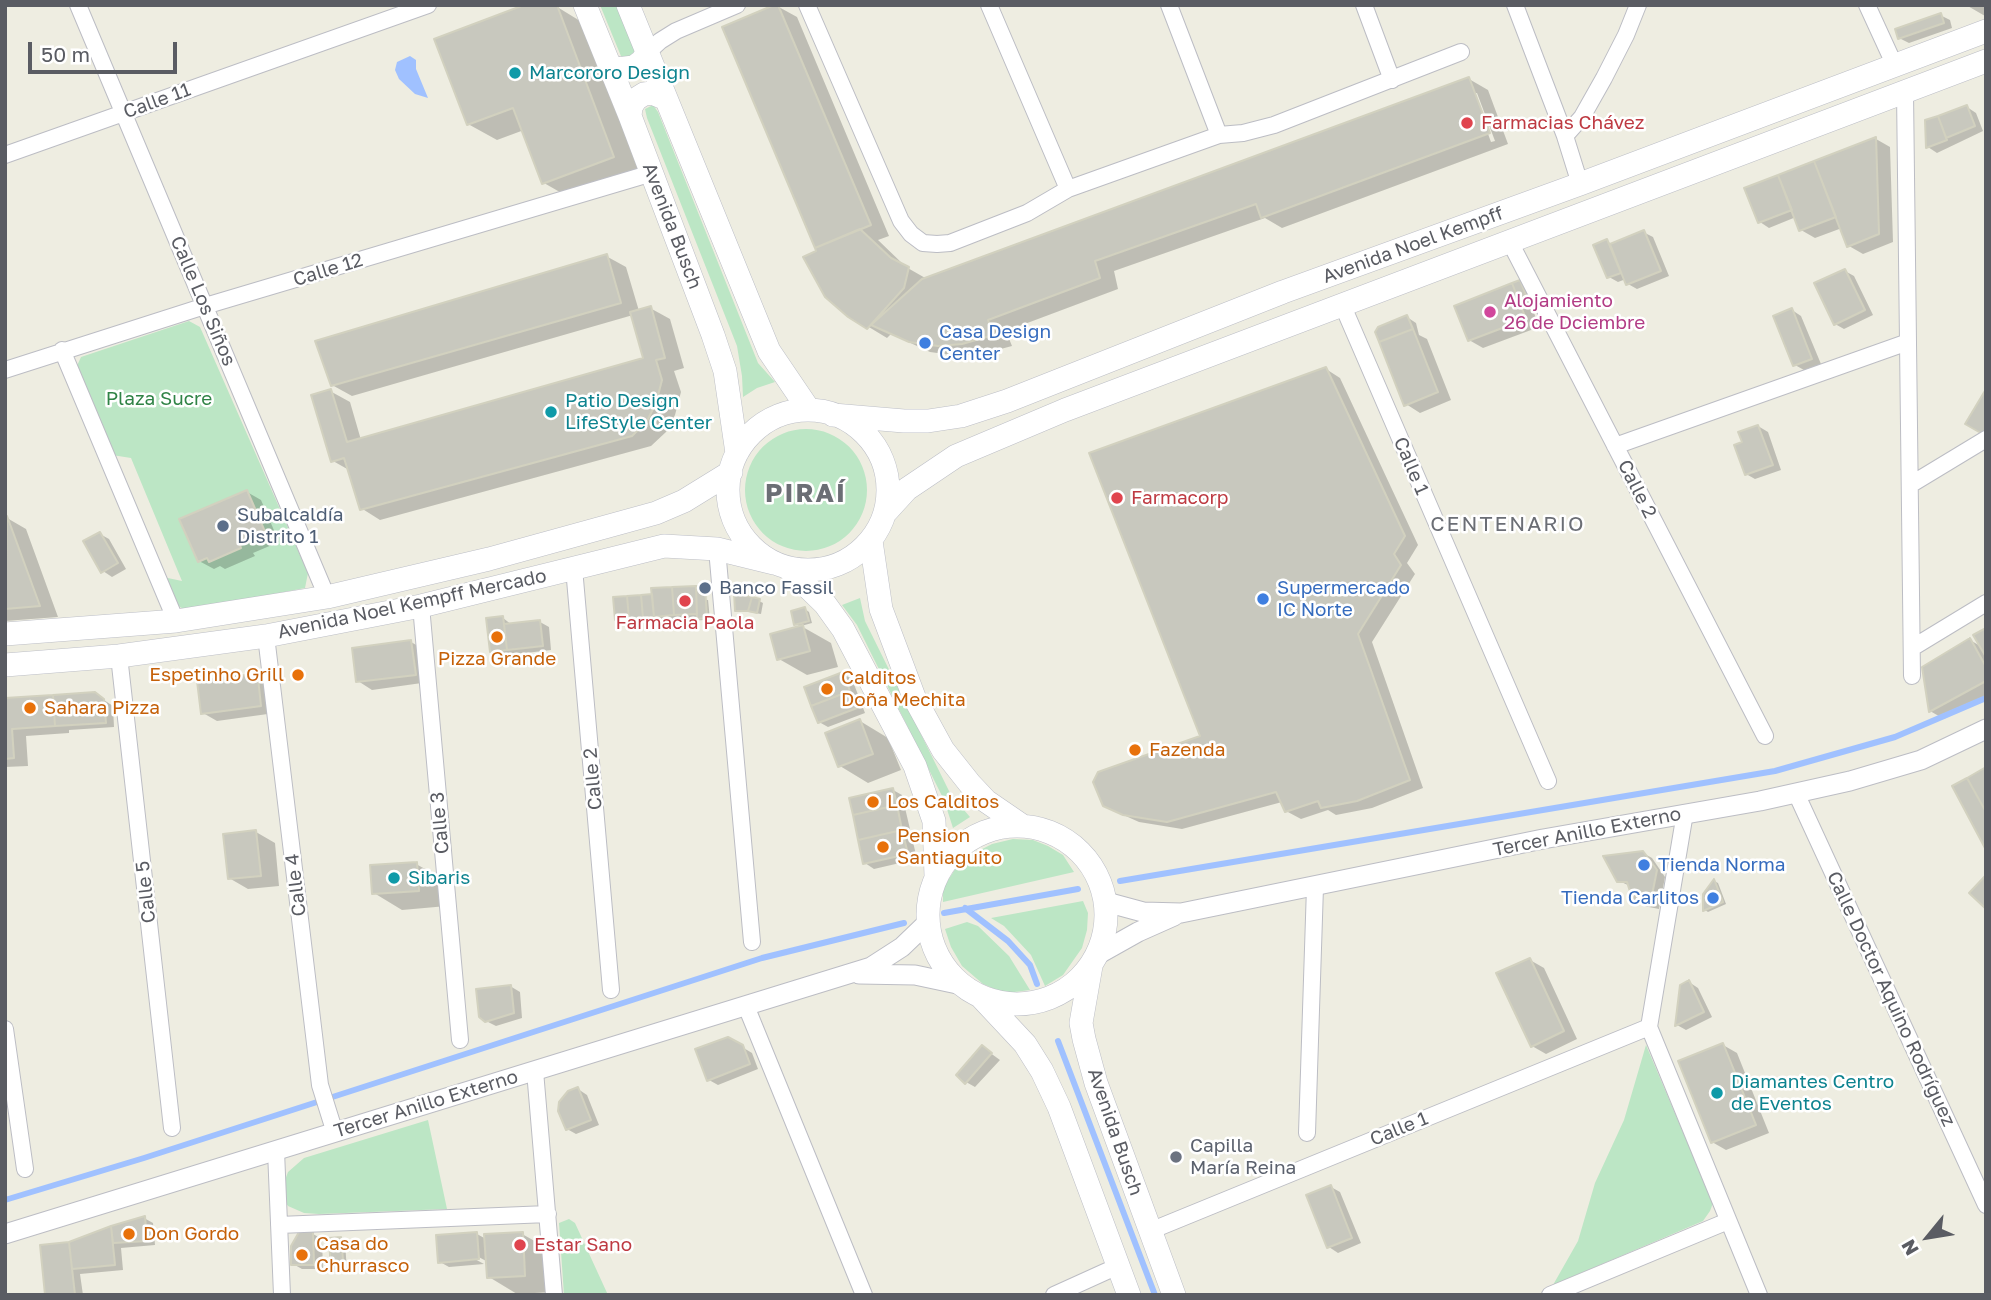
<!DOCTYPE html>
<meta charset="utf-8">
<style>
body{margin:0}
#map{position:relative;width:1991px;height:1300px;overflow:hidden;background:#eeede1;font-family:"Golos Text",sans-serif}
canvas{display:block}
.frame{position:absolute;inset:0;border:7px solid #5a5c63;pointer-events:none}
.north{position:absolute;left:1893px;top:1202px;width:70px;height:70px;-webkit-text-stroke:5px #fff;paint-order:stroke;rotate:240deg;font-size:19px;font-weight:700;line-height:28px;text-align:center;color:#5a5c63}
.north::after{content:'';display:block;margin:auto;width:24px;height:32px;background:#5a5c63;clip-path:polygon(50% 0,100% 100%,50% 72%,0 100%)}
.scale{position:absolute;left:28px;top:42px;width:149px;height:32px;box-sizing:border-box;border:4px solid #5a5c63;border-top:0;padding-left:9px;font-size:21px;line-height:24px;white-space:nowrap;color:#5a5c63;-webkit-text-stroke:5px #fff;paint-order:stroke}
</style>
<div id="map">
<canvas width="1991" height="1300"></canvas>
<div class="frame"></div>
<div class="north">N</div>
<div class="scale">50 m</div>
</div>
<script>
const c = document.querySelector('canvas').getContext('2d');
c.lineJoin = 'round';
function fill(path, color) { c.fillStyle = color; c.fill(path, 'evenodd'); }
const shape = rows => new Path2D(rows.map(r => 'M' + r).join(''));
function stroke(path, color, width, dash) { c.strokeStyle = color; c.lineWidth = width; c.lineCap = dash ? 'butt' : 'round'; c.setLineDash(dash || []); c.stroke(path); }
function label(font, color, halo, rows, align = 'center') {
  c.font = font + ' "Golos Text",sans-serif'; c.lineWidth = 5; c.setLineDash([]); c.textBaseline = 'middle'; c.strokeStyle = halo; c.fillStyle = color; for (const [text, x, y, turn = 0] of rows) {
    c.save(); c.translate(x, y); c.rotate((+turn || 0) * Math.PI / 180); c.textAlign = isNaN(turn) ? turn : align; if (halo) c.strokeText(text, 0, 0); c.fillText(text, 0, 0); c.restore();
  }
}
fill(shape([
 [600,5,617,5,638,55,623,61],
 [653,105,658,112,758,363,775,382,757,388,743,397,742,376,737,346,647,118,645,109],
 [189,321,200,327,308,573,305,588,187,611,173,603,163,577,182,581,131,458,112,455,76,368,81,357],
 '745 490a61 61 0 1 1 122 0a61 61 0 1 1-122 0Z',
 [860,598,865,621,951,795,970,817,953,828,944,800,857,625,842,605],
 [1013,839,1033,840,1048,846,1063,855,1074,872,943,902,943,888,961,860,992,844],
 [1083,901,1088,913,1087,930,1082,948,1063,975,1045,986,1031,955,1004,926,991,918],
 [967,922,978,926,1009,956,1030,990,1007,993,997,990,983,984,962,966,951,947,945,929],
 [1646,1045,1713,1203,1710,1211,1703,1221,1553,1285,1578,1241,1595,1183,1624,1120],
 [428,1120,447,1209,319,1214,304,1213,288,1206,284,1200,285,1180,288,1172,304,1158],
 [569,1219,575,1223,608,1295,564,1295,559,1223]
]), '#bce6c5');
fill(shape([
 [410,56,416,60,416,69,428,98,415,94,399,79,395,70,397,62]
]), '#a0c1ff');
fill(shape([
 [554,5,585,24,642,173,572,199,544,183,524,130,497,140,468,124],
 [1966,5,1986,5,1986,16,1985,16],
 [777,6,797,17,889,236,878,240,906,267,927,279,1469,79,1488,90,1508,144,1282,228,1265,218,1114,271,1118,289,1006,331,1012,346,982,354,959,356,930,352,891,334,887,338,849,315,819,252],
 [1473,93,1477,93,1495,141,1491,142],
 [1940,15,1950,20,1952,28,1909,43,1899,38],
 [1967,107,1976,113,1983,131,1937,153,1928,147,1927,121],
 [1876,139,1890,147,1893,242,1863,254,1849,246,1842,228,1815,238,1801,230,1796,217,1769,228,1760,222],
 [1643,232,1653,237,1669,276,1637,289,1628,284,1626,279,1618,282,1609,277,1607,241,1613,245],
 [606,256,626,267,639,311,650,308,670,319,684,368,674,371,681,392,675,415,666,432,651,446,380,520,361,508,349,470,333,461,330,391,350,402,361,440,646,359,633,315,352,396,332,385],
 [1845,271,1854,276,1873,315,1844,329,1835,324],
 [1520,282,1524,284,1539,327,1483,348,1469,340],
 [1792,310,1801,316,1821,364,1804,370,1795,365],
 [1407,317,1416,323,1419,335,1427,339,1451,400,1420,413,1406,404],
 [1326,369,1340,378,1418,545,1407,563,1415,574,1372,642,1423,788,1372,808,1336,815,1328,810,1301,819,1286,811,1282,802,1182,829,1139,822,1119,813,1202,737],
 [1758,426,1768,432,1781,470,1755,479,1746,474,1745,443],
 [247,492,261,500,279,542,253,553,255,556,225,569,220,566,214,569,199,561],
 [7,518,26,529,58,617,5,621],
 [100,534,109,539,126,569,112,577,103,571],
 [707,589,710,620,664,621,659,618,621,621,617,619,654,596,708,600],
 [759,601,763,603,761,614,737,610],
 [805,609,809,612,812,623,801,626,831,643,838,667,807,675,779,659,801,627,796,624],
 [503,618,512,625,540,622,549,627,551,650,501,656,492,651],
 [1986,630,1986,696,1944,719,1930,711,1970,640,1982,647],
 [411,642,425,650,429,682,372,690,358,681],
 [843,674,852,679,865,713,828,727,819,722],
 [257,680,272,688,275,713,217,721,203,713],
 [95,694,113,706,114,727,69,730,69,733,26,736,28,766,5,767,5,700],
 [860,721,888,738,901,770,868,783,840,766],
 [893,790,902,795,917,859,874,869,865,863],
 [256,832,275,843,279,886,248,889,229,878],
 [1643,853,1652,858,1665,877,1659,909,1644,906,1634,900,1630,886,1619,881],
 [416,864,445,880,447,906,402,910,374,893],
 [1714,881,1718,883,1726,904,1708,912,1705,910],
 [1530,960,1544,968,1577,1039,1546,1054,1532,1046],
 [1689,982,1698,988,1712,1017,1686,1030,1677,1025],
 [510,986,520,992,522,1018,496,1026,486,1021],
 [727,1038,752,1053,758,1069,718,1085,709,1080],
 [1723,1045,1737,1053,1769,1133,1726,1150,1712,1142],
 [982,1047,1000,1060,975,1087,966,1082],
 [578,1089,587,1095,599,1125,576,1134,567,1129],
 [1331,1187,1340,1192,1361,1243,1338,1253,1329,1247],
 [144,1218,153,1223,155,1245,121,1248,123,1270,80,1274,83,1295,47,1295,69,1244],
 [313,1234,322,1239,323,1269,302,1269,293,1264],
 [477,1234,486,1239,522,1234,551,1250,553,1292,517,1294,489,1277,488,1262,473,1254,471,1257,484,1264,449,1267,440,1262],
 [341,1239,345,1241,347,1272,337,1273,333,1270]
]), '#0003');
stroke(shape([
 [1120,881,1775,771,1895,737,1986,698],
 [965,908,1008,941,1030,965,1037,984],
 [944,913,1078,889],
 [1058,1041,1155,1295],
 [5,1200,144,1158,762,958,904,923]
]), '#a0c1ff', 6);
const building = shape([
 [524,5,557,5,614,157,542,184,513,108,467,125,434,39,524,5],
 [774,5,778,5,871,225,815,248,722,27,774,5],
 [1941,13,1944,23,1898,39,1895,29,1941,13],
 [1469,77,1490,133,1261,218,1256,204,1095,261,1100,278,988,320,993,335,962,344,938,346,909,342,871,325,922,279,1469,77],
 [1967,105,1975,126,1946,138,1938,116,1967,105],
 [1938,116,1947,140,1926,148,1925,120,1938,116],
 [1876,137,1879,234,1847,247,1814,161,1876,137],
 [1814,161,1836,217,1799,231,1778,175,1814,161],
 [1778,175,1792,210,1758,223,1744,188,1778,175],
 [860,229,891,258,909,267,904,288,867,329,848,317,825,297,803,257,816,251,815,248,860,229],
 [1644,230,1661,271,1626,285,1610,244,1644,230],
 [1607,239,1621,273,1607,278,1593,245,1607,239],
 [607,254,621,303,331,386,315,341,607,254],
 [1845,269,1865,310,1834,325,1814,283,1845,269],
 [1520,280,1527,298,1519,301,1512,283,1520,280],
 [1512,283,1526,319,1468,341,1454,306,1512,283],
 [651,306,665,358,656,360,662,380,656,403,647,421,632,436,360,510,344,458,331,462,311,395,331,389,347,442,643,358,630,312,651,306],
 [1792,308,1812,359,1793,366,1773,316,1792,308],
 [1407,315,1413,329,1379,342,1375,332,1378,327,1407,315],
 [1413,329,1438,392,1404,406,1379,342,1413,329],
 [1326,367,1405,536,1394,554,1401,565,1358,634,1410,780,1357,801,1321,808,1318,801,1285,812,1276,792,1167,822,1123,815,1103,806,1093,782,1098,772,1200,736,1089,453,1326,367],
 [1986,389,1986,436,1965,424,1986,389],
 [1758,425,1773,465,1745,475,1734,445,1742,442,1738,432,1758,425],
 [247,490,266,534,240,545,241,548,209,562,207,558,198,562,179,519,247,490],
 [7,516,40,606,5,609,7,516],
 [100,532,118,563,101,573,83,541,100,532],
 [696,586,705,586,707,618,697,619,696,586],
 [696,586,697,614,674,615,672,587,696,586],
 [672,587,674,615,654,617,651,588,672,587],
 [734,593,752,597,748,611,735,611,734,593],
 [652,594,654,617,643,618,641,595,652,594],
 [641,595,643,618,629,619,627,596,641,595],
 [627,596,629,619,615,620,613,597,627,596],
 [752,597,760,599,757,613,748,611,752,597],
 [805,607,809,621,794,625,791,611,805,607],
 [503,616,507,650,490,652,486,618,503,616],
 [540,620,543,646,507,650,504,624,540,620],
 [803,625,810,651,777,660,770,634,803,625],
 [1986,628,1986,657,1973,635,1986,628],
 [1970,638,1986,667,1986,681,1929,712,1922,667,1970,638],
 [411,640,416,675,356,682,352,648,411,640],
 [843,672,850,691,811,706,804,687,843,672],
 [246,675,258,678,261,706,201,714,197,681,246,675],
 [850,691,857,708,818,723,811,706,850,691],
 [95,692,104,699,106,723,55,726,53,695,95,692],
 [53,695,55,726,12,729,14,758,5,759,5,698,53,695],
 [860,719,873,754,838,767,825,733,860,719],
 [1986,767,1986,812,1967,778,1986,767],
 [1967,778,1986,812,1986,850,1952,786,1967,778],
 [893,788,897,805,853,815,849,798,893,788],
 [897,805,902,830,858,840,853,815,897,805],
 [256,830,261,876,228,879,223,834,256,830],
 [902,830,908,854,863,864,858,840,902,830],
 [1643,851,1657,870,1650,905,1633,901,1627,882,1617,882,1603,856,1643,851],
 [417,862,419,891,372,894,370,865,417,862],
 [1986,875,1986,909,1969,893,1986,875],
 [1714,879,1723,902,1703,911,1703,894,1714,879],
 [1530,958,1564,1031,1531,1047,1496,973,1530,958],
 [1689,980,1704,1012,1675,1026,1680,985,1689,980],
 [511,985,514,1013,485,1022,479,1017,476,989,511,985],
 [728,1037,743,1045,750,1064,707,1081,695,1049,728,1037],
 [1723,1043,1756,1125,1711,1143,1678,1061,1723,1043],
 [982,1045,992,1053,965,1084,956,1075,982,1045],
 [578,1087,591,1120,566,1130,558,1111,559,1102,568,1091,578,1087],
 [1331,1185,1352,1238,1327,1248,1306,1195,1331,1185],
 [145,1216,147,1241,113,1243,111,1226,145,1216],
 [111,1226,115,1265,72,1269,69,1242,111,1226],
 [299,1232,313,1232,314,1265,291,1265,291,1246,299,1232],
 [477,1232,479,1259,438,1263,436,1235,477,1232],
 [523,1232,525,1276,487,1278,484,1234,523,1232],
 [341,1237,344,1271,331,1272,329,1238,341,1237],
 [69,1242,75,1295,45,1295,40,1245,69,1242]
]);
fill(building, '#c8c8be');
stroke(building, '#d2d1bf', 2);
const minor = shape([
 [78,5,327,597],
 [807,5,901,221,911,234,923,243,937,244,950,243,1027,213,1068,189,1219,135,1243,133,1274,125,1461,52],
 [989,5,1068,189],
 [1169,5,1219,135],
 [1364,5,1392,80],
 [1515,5,1565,136,1580,184],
 [1867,5,1895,66],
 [648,52,660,41,676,31,737,5],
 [1905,92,1912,676],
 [1565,136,1582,117,1604,78,1626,35,1638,5],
 [5,155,428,5],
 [1510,242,1765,736],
 [1342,304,1548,781],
 [62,350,176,621],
 [5,370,205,306,652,173],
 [1615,446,1908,342],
 [1910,485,1986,439],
 [717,549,752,942],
 [574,568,611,990],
 [421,606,460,1040],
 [266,636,320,1085,335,1133],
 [1912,648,1986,603],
 [119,656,172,1128],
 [1796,793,1986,1205],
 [746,1006,864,1295],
 [1649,1027,1759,1295],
 [1649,1027,1685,813],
 [5,1029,25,1169],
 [535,1071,554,1295],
 [1307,1133,1315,887],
 [276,1151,282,1295],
 [279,1225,548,1214],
 [1150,1231,1649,1027],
 [1054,1295,1118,1266],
 [1550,1295,1728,1221]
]);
const tertiary = shape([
 [1106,902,1143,912,1181,913,1543,839,1760,801,1850,781,1921,760,1986,729],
 [1097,955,1138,932,1174,916],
 [859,974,915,975,962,985],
 [5,1234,871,967,902,947,928,922]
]);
const secondary = shape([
 [585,5,630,116,713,335,725,371,737,453],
 [628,5,769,351,809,410],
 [610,65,617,69,634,67,642,61,648,52],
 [630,116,631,107,636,99,644,94,652,93,666,99],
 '728 490a80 80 0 1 1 160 0a80 80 0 1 1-160 0Z',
 [833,415,904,421,928,421,961,416,1007,401,1283,292,1580,184,1986,31],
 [886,512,907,489,956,456,1065,410,1986,61],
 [871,541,881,609,914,697,943,750,970,784,986,801,1021,825],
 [788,568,825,604,843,629,915,766,934,821,936,876],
 [5,634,176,621,327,597,489,559,656,513,684,501,731,472],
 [5,665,119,656,266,636,421,606,664,546,717,549,774,563],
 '928 915a89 89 0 1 1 178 0a89 89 0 1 1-178 0Z',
 [1091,966,1081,1023,1084,1039,1096,1083,1174,1295],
 [981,997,1025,1044,1042,1071,1059,1107,1129,1295]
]);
stroke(minor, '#bcbdc4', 18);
stroke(tertiary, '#bcbdc4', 21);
stroke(secondary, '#bcbec6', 24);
stroke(minor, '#fff', 16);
stroke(tertiary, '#fff', 19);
stroke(secondary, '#fff', 23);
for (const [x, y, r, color] of [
 [515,73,7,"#0f9aa8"],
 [1467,123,7,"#e0444e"],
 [1490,312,7,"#d1479c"],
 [925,343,7,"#3f7fe0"],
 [551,412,7,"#0f9aa8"],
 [1117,498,7,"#e0444e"],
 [223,526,7,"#5c6f8a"],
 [705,588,7,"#5c6f8a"],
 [1263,599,7,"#3f7fe0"],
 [685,601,7,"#e0444e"],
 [497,637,7,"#e8710a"],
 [298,675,7,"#e8710a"],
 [827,689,7,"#e8710a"],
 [30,708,7,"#e8710a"],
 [1135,750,7,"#e8710a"],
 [873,802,7,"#e8710a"],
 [883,847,7,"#e8710a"],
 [1644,865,7,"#3f7fe0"],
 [394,878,7,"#0f9aa8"],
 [1713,898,7,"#3f7fe0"],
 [1717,1093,7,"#0f9aa8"],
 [1176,1157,7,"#6b7280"],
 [129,1234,7,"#e8710a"],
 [520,1245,7,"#e0444e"],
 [302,1255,7,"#e8710a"]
]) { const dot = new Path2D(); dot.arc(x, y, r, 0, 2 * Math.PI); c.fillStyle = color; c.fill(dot); stroke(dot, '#fff', 2.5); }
label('19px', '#0d838f', '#fff', [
 ["Marcororo Design",529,73],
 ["Patio Design",565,401],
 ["LifeStyle Center",565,423],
 ["Sibaris",408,878],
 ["Diamantes Centro",1731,1082],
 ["de Eventos",1731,1104]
], 'left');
label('19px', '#5a5c63', '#fff', [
 ["Calle 11",157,101,-20],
 ["Avenida Busch",672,226,69],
 ["Avenida Noel Kempff",1413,245,-20],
 ["Calle 12",328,270,-17],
 ["Calle Los Siños",203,301,67],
 ["Calle 1",1411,466,67],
 ["Calle 2",1637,489,63],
 ["Avenida Noel Kempff Mercado",412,604,-12],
 ["Calle 2",593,779,-95],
 ["Calle 3",440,823,-95],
 ["Tercer Anillo Externo",1587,832,-11],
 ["Calle 4",296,885,-97],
 ["Calle 5",146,892,-96],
 ["Calle Doctor Aquino Rodríguez",1891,999,65],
 ["Tercer Anillo Externo",426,1104,-17],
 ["Calle 1",1399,1129,-22],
 ["Avenida Busch",1115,1132,71]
]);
label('19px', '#be3a42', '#fff', [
 ["Farmacias Chávez",1481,123],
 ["Farmacorp",1131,498],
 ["Farmacia Paola",685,623,"center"],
 ["Estar Sano",534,1245]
], 'left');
label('19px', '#b23c85', '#fff', [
 ["Alojamiento",1504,301],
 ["26 de Dciembre",1504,323]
], 'left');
label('19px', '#366cbe', '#fff', [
 ["Casa Design",939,332],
 ["Center",939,354],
 ["Supermercado",1277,588],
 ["IC Norte",1277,610],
 ["Tienda Norma",1658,865],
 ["Tienda Carlitos",1699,898,"right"]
], 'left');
label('19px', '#308346', '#fff', [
 ["Plaza Sucre",159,399]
]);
label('19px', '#4e5e75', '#fff', [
 ["Subalcaldía",237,515],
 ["Distrito 1",237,537],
 ["Banco Fassil",719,588]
], 'left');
label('19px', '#c56008', '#fff', [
 ["Pizza Grande",497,659,"center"],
 ["Espetinho Grill",284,675,"right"],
 ["Calditos",841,678],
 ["Doña Mechita",841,700],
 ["Sahara Pizza",44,708],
 ["Fazenda",1149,750],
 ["Los Calditos",887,802],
 ["Pension",897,836],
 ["Santiaguito",897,858],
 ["Don Gordo",143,1234],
 ["Casa do",316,1244],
 ["Churrasco",316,1266]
], 'left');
label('19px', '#5b616d', '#fff', [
 ["Capilla",1190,1146],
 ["María Reina",1190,1168]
], 'left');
c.letterSpacing = '2px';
label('21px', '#6b6e75', '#fff', [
 ["CENTENARIO",1508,524]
]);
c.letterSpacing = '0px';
c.letterSpacing = '2px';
label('bold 26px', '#6b6e75', '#fff', [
 ["PIRAÍ",806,494]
]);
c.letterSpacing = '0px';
</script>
